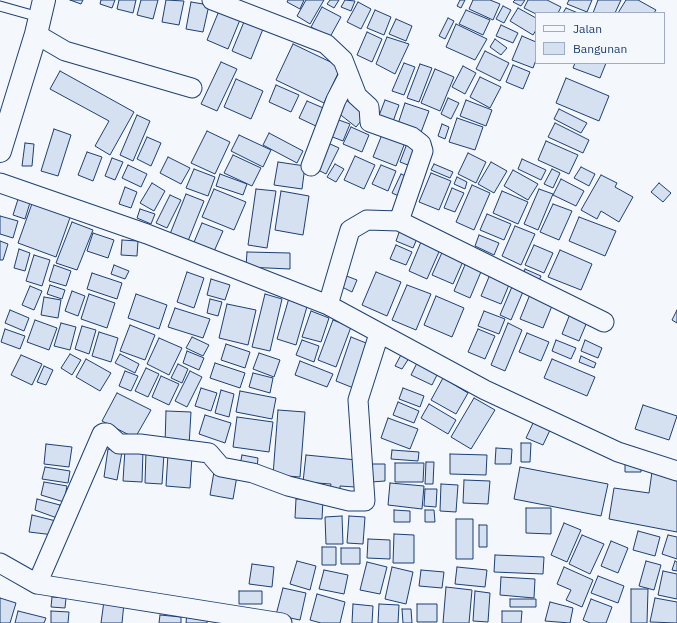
<!DOCTYPE html>
<style>
body{margin:0}
#map{position:relative;width:677px;height:623px;overflow:hidden;background:#f4f7fb;font-family:"IBM Plex Sans",sans-serif}
canvas{display:block}
.legend{position:absolute;left:535px;top:12px;width:130px;height:52px;box-sizing:border-box;background:#f4f7fb;border:1px solid #9eadc5;margin:0;padding:5px 7px;list-style:none;font-size:12px;color:#1d3f73}
.legend li{display:flex;align-items:center;gap:8px;height:20px}
.legend b{width:20px;border:1px solid #9eadc5}
</style>
<div id="map">
<canvas width="677" height="623"></canvas>
<ul class="legend">
<li><b style="height:5px;background:#f4f7fb"></b>Jalan</li>
<li><b style="height:11px;background:#d5e0f0"></b>Bangunan</li>
</ul>
</div>
<script>
const c = document.querySelector('canvas').getContext('2d');
c.lineJoin = 'round';
function fill(path, color) { c.fillStyle = color; c.fill(path, 'evenodd'); }
const shape = rows => new Path2D(rows.map(r => 'M' + r).join(''));
function stroke(path, color, width, dash) { c.strokeStyle = color; c.lineWidth = width; c.lineCap = dash ? 'butt' : 'round'; c.setLineDash(dash || []); c.stroke(path); }
const building = shape([
 [70,0,83,0,81,4,70,0],
 [101,0,115,0,112,8,100,4,101,0],
 [119,0,136,0,133,13,117,9,119,0],
 [141,0,158,0,153,19,137,15,141,0],
 [166,0,184,1,179,25,162,22,166,0],
 [288,0,304,0,300,9,287,2,288,0],
 [306,0,324,0,310,24,297,16,306,0],
 [330,0,339,0,334,8,327,4,330,0],
 [345,0,355,1,351,11,341,7,345,0],
 [460,0,465,0,461,8,457,6,460,0],
 [473,0,490,0,500,4,493,20,469,9,473,0],
 [515,0,525,0,521,6,513,2,515,0],
 [528,0,547,0,561,7,558,13,536,14,524,8,528,0],
 [569,0,592,0,587,12,567,4,569,0],
 [598,0,621,0,615,13,593,13,598,0],
 [626,0,638,0,656,10,654,13,618,13,626,0],
 [191,2,209,5,203,32,186,29,191,2],
 [358,2,371,9,361,29,347,22,358,2],
 [221,6,242,15,228,49,207,40,221,6],
 [503,6,511,10,504,23,496,19,503,6],
 [322,7,341,17,330,37,311,27,322,7],
 [518,8,536,18,536,30,533,35,510,21,518,8],
 [566,8,578,13,563,13,566,8],
 [375,10,391,17,384,35,367,28,375,10],
 [466,10,490,20,483,35,459,24,466,10],
 [246,17,265,24,251,59,232,51,246,17],
 [448,18,454,21,445,39,439,36,448,18],
 [396,19,412,26,406,41,389,34,396,19],
 [456,24,487,39,475,60,446,47,456,24],
 [501,25,518,33,513,43,496,36,501,25],
 [367,32,382,39,372,62,357,55,367,32],
 [522,36,536,42,536,60,533,68,512,60,522,36],
 [387,37,409,44,395,74,376,64,387,37],
 [495,39,507,48,501,55,490,47,495,39],
 [293,44,341,67,324,103,276,80,293,44],
 [485,51,509,63,500,81,476,69,485,51],
 [221,62,237,69,217,111,201,104,221,62],
 [404,63,415,67,404,95,392,91,404,63],
 [575,63,606,63,600,78,573,68,575,63],
 [420,64,432,68,419,102,407,98,420,64],
 [513,65,530,72,523,89,506,82,513,65],
 [463,66,476,73,465,94,452,87,463,66],
 [435,69,454,77,440,111,421,103,435,69],
 [60,71,134,112,110,155,95,146,109,121,50,89,60,71],
 [480,77,501,87,490,108,470,97,480,77],
 [566,78,609,96,599,121,556,103,566,78],
 [236,79,263,91,251,119,224,107,236,79],
 [276,85,299,95,291,112,269,102,276,85],
 [448,98,459,103,451,119,441,114,448,98],
 [346,100,366,115,356,127,337,112,346,100],
 [385,100,399,105,391,127,377,121,385,100],
 [466,100,492,110,486,126,460,116,466,100],
 [307,101,328,110,320,128,299,118,307,101],
 [405,103,429,111,420,135,397,127,405,103],
 [559,109,587,123,581,133,554,119,559,109],
 [137,115,150,121,133,161,120,155,137,115],
 [457,118,483,127,475,150,449,142,457,118],
 [336,119,350,124,343,141,330,136,336,119],
 [555,123,589,140,583,153,548,137,555,123],
 [442,124,449,127,445,139,438,136,442,124],
 [351,127,369,135,362,152,343,144,351,127],
 [54,129,71,135,58,176,41,171,54,129],
 [207,131,230,142,215,174,191,163,207,131],
 [383,132,406,140,396,166,373,157,383,132],
 [269,133,303,151,297,163,263,145,269,133],
 [239,135,271,150,263,167,231,151,239,135],
 [147,137,161,143,151,166,137,159,147,137],
 [408,141,421,146,413,167,400,162,408,141],
 [546,141,578,155,569,174,538,160,546,141],
 [25,143,34,144,32,166,22,166,25,143],
 [328,143,339,148,326,174,316,169,328,143],
 [87,152,102,157,93,181,78,175,87,152],
 [468,153,486,162,476,183,458,174,468,153],
 [233,155,261,168,252,186,224,173,233,155],
 [355,156,375,165,364,189,344,180,355,156],
 [168,157,190,168,181,184,160,173,168,157],
 [112,158,123,162,115,180,105,176,112,158],
 [522,159,546,170,541,180,518,169,522,159],
 [278,162,305,166,302,189,274,185,278,162],
 [491,162,507,171,494,193,478,184,491,162],
 [335,164,344,169,336,182,327,177,335,164],
 [434,164,453,172,450,178,431,170,434,164],
 [128,165,147,174,141,187,122,178,128,165],
 [381,165,396,171,388,191,372,184,381,165],
 [581,167,595,174,589,186,574,178,581,167],
 [194,169,215,177,208,196,186,188,194,169],
 [552,169,560,173,553,188,544,184,552,169],
 [513,170,538,184,528,200,504,186,513,170],
 [431,173,451,181,439,210,419,202,431,173],
 [220,174,247,184,243,195,216,186,220,174],
 [401,174,410,178,401,197,392,193,401,174],
 [601,175,617,183,615,187,633,197,619,222,601,211,597,219,581,210,601,175],
 [457,177,467,182,465,189,454,184,457,177],
 [561,179,584,191,576,206,553,195,561,179],
 [152,183,165,191,154,211,140,203,152,183],
 [659,183,671,193,663,202,651,192,659,183],
 [472,185,490,193,474,230,456,222,472,185],
 [125,187,137,192,131,208,119,204,125,187],
 [452,188,464,193,455,212,444,208,452,188],
 [214,189,246,202,234,230,202,217,214,189],
 [256,189,276,191,267,248,248,245,256,189],
 [539,189,553,194,538,230,524,224,539,189],
 [281,191,309,196,303,235,275,230,281,191],
 [502,191,528,202,518,224,493,213,502,191],
 [20,193,32,196,25,219,13,215,20,193],
 [186,194,204,201,188,241,170,234,186,194],
 [170,195,181,200,167,228,156,223,170,195],
 [34,198,72,212,56,257,18,243,34,198],
 [553,204,572,211,559,240,540,232,553,204],
 [140,209,155,214,151,224,137,218,140,209],
 [487,214,511,224,504,240,480,230,487,214],
 [0,216,18,221,13,238,0,234,0,216],
 [579,217,616,231,605,256,569,241,579,217],
 [72,222,93,230,77,270,56,263,72,222],
 [202,223,223,231,212,256,192,247,202,223],
 [515,226,535,234,521,265,502,256,515,226],
 [401,227,419,234,413,248,396,241,401,227],
 [93,233,114,240,108,258,87,251,93,233],
 [479,235,499,243,494,255,475,246,479,235],
 [423,237,442,245,427,279,409,271,423,237],
 [122,240,138,241,137,256,121,255,122,240],
 [0,241,8,244,3,260,0,260,0,241],
 [396,245,412,252,406,265,390,259,396,245],
 [534,245,553,253,544,273,525,265,534,245],
 [444,248,465,257,453,284,432,275,444,248],
 [19,249,30,253,25,271,14,268,19,249],
 [560,250,592,264,581,290,548,277,560,250],
 [247,252,290,253,290,269,246,267,247,252],
 [34,255,50,260,42,286,26,281,34,255],
 [467,260,483,267,470,298,454,291,467,260],
 [54,265,71,271,66,286,49,281,54,265],
 [114,265,129,271,125,279,111,274,114,265],
 [525,269,541,276,537,285,521,278,525,269],
 [187,272,204,278,194,308,177,302,187,272],
 [376,272,401,282,387,316,362,305,376,272],
 [491,272,511,280,501,304,481,296,491,272],
 [92,273,122,283,117,299,87,289,92,273],
 [344,275,357,280,352,292,340,286,344,275],
 [211,279,230,285,225,300,207,295,211,279],
 [514,282,525,287,511,320,500,315,514,282],
 [50,285,65,290,62,299,47,294,50,285],
 [407,285,431,294,416,330,392,320,407,285],
 [30,286,42,291,34,310,22,305,30,286],
 [72,291,85,296,78,316,65,311,72,291],
 [531,292,554,301,543,328,520,319,531,292],
 [89,294,115,303,107,328,81,319,89,294],
 [136,294,167,305,159,329,128,318,136,294],
 [265,294,282,299,270,351,252,347,265,294],
 [436,296,464,308,452,337,424,325,436,296],
 [44,297,61,300,58,318,41,315,44,297],
 [289,298,308,303,296,345,277,339,289,298],
 [210,299,222,302,218,316,207,313,210,299],
 [227,304,256,310,248,345,219,338,227,304],
 [175,308,210,319,203,338,168,327,175,308],
 [10,310,29,318,24,331,5,323,10,310],
 [677,310,677,323,672,320,677,310],
 [311,311,329,318,321,342,302,337,311,311],
 [484,311,505,319,499,334,478,326,484,311],
 [570,314,587,322,579,341,562,334,570,314],
 [35,320,57,328,49,350,27,342,35,320],
 [333,320,351,327,336,367,318,360,333,320],
 [61,323,76,327,70,350,54,346,61,323],
 [508,323,522,330,505,371,491,365,508,323],
 [130,325,155,335,145,360,120,351,130,325],
 [82,326,96,330,89,354,75,349,82,326],
 [5,329,25,336,20,349,1,342,5,329],
 [478,329,495,336,485,359,468,352,478,329],
 [99,332,118,338,111,362,92,356,99,332],
 [527,333,549,342,541,361,519,352,527,333],
 [192,337,209,345,203,356,186,348,192,337],
 [351,337,371,345,356,389,336,381,351,337],
 [159,338,182,348,169,375,147,364,159,338],
 [302,340,319,346,314,362,296,355,302,340],
 [556,340,576,348,571,359,552,351,556,340],
 [585,340,602,348,598,358,581,351,585,340],
 [226,344,250,352,245,368,221,360,226,344],
 [187,351,204,358,199,370,183,363,187,351],
 [403,351,411,355,402,369,395,366,403,351],
 [259,353,280,360,274,377,253,369,259,353],
 [70,354,81,360,72,375,61,368,70,354],
 [120,354,139,364,135,373,115,363,120,354],
 [21,355,42,364,32,385,11,375,21,355],
 [581,356,596,363,594,368,579,362,581,356],
 [86,359,111,373,100,391,76,377,86,359],
 [419,359,440,369,432,385,411,375,419,359],
 [552,359,595,377,587,396,544,378,552,359],
 [300,361,333,374,327,387,295,375,300,361],
 [215,363,245,373,240,388,210,378,215,363],
 [178,364,188,369,182,383,171,378,178,364],
 [44,366,53,370,46,385,37,382,44,366],
 [146,368,159,374,148,397,135,391,146,368],
 [125,371,138,376,131,391,119,386,125,371],
 [190,371,202,377,187,407,175,401,190,371],
 [253,373,273,378,270,393,249,387,253,373],
 [161,376,179,384,169,405,152,397,161,376],
 [443,378,468,393,456,414,431,400,443,378],
 [201,388,217,393,211,411,195,406,201,388],
 [403,388,424,396,420,407,399,399,403,388],
 [221,390,234,394,229,417,215,413,221,390],
 [240,391,276,398,272,419,236,412,240,391],
 [117,393,151,410,135,438,102,421,117,393],
 [474,398,495,410,471,449,451,437,474,398],
 [398,402,419,411,414,423,393,415,398,402],
 [429,404,456,420,448,434,421,418,429,404],
 [643,405,677,416,669,440,635,429,643,405],
 [278,410,305,412,300,477,273,475,278,410],
 [166,411,191,412,189,446,165,445,166,411],
 [205,415,231,423,225,443,199,434,205,415],
 [237,417,273,422,269,452,233,447,237,417],
 [388,418,418,429,410,449,381,438,388,418],
 [534,421,551,428,543,445,526,438,534,421],
 [521,443,531,443,530,462,521,462,521,443],
 [46,444,72,447,69,467,44,464,46,444],
 [496,448,512,449,511,464,495,464,496,448],
 [108,449,122,452,117,480,104,477,108,449],
 [125,449,143,450,142,482,123,481,125,449],
 [392,450,419,452,418,461,391,459,392,450],
 [146,452,164,453,162,484,145,483,146,452],
 [168,454,192,456,190,488,166,486,168,454],
 [450,454,487,455,486,475,450,474,450,454],
 [242,455,258,458,257,468,240,465,242,455],
 [306,455,357,460,355,487,340,486,340,494,329,493,331,484,303,482,306,455],
 [426,462,434,462,433,484,425,484,426,462],
 [625,462,641,463,641,472,625,472,625,462],
 [395,463,424,463,423,482,395,482,395,463],
 [371,464,385,464,385,481,371,482,371,464],
 [45,467,70,471,68,483,42,479,45,467],
 [520,467,608,484,601,516,514,499,520,467],
 [214,472,237,476,233,499,210,495,214,472],
 [652,472,677,475,677,532,609,519,614,488,649,493,652,472],
 [464,480,490,481,488,504,463,503,464,480],
 [44,482,67,486,64,502,41,495,44,482],
 [390,483,424,486,422,509,388,505,390,483],
 [441,484,458,485,456,512,440,511,441,484],
 [425,489,437,489,436,507,424,506,425,489],
 [37,499,60,505,57,518,35,510,37,499],
 [296,499,323,499,322,519,295,518,296,499],
 [526,508,551,508,551,534,526,533,526,508],
 [394,510,410,511,410,522,394,522,394,510],
 [425,510,434,510,435,522,425,522,425,510],
 [32,515,56,521,54,535,29,532,32,515],
 [342,516,343,544,326,544,325,517,342,516],
 [349,516,365,517,363,544,347,543,349,516],
 [456,519,473,519,473,559,456,559,456,519],
 [564,523,581,530,567,562,551,555,564,523],
 [479,525,487,525,487,547,479,547,479,525],
 [638,531,660,537,655,556,633,550,638,531],
 [394,534,414,535,414,563,393,563,394,534],
 [582,535,604,544,590,574,569,564,582,535],
 [668,535,677,537,677,559,662,554,668,535],
 [368,539,390,540,390,559,367,558,368,539],
 [611,541,628,548,618,573,601,566,611,541],
 [322,547,336,547,336,565,322,565,322,547],
 [341,548,360,548,360,564,341,564,341,548],
 [495,555,544,557,543,574,494,572,495,555],
 [297,561,316,566,310,590,290,584,297,561],
 [646,561,661,565,654,590,639,586,646,561],
 [675,561,677,562,677,571,672,570,675,561],
 [367,562,387,567,380,594,360,590,367,562],
 [252,564,274,567,272,587,249,584,252,564],
 [392,567,413,572,406,604,385,599,392,567],
 [457,567,487,570,485,587,455,584,457,567],
 [564,567,593,580,582,607,566,600,571,590,557,584,564,567],
 [324,570,348,575,344,594,319,589,324,570],
 [421,570,444,572,442,588,419,586,421,570],
 [663,571,677,574,677,599,658,595,663,571],
 [598,576,624,586,618,603,591,593,598,576],
 [501,577,535,579,534,598,500,595,501,577],
 [446,587,472,590,469,623,443,623,446,587],
 [283,588,306,593,300,620,276,615,283,588],
 [631,589,648,589,647,623,631,623,631,589],
 [239,591,262,591,262,604,239,604,239,591],
 [475,591,490,593,488,622,473,621,475,591],
 [317,594,345,602,340,623,321,623,310,620,317,594],
 [52,597,66,598,65,608,51,607,52,597],
 [0,598,16,603,10,623,0,623,0,598],
 [655,598,677,602,677,623,650,622,655,598],
 [510,599,536,599,536,607,510,607,510,599],
 [591,599,612,607,606,623,590,623,583,620,591,599],
 [104,601,124,603,122,623,101,623,104,601],
 [550,602,573,608,570,623,545,621,550,602],
 [353,604,373,606,372,623,352,623,353,604],
 [379,604,399,605,398,623,378,623,379,604],
 [417,604,437,604,437,622,417,622,417,604],
 [402,609,411,609,412,623,403,623,402,609],
 [18,611,46,618,44,623,15,623,18,611],
 [51,611,69,612,68,623,51,623,51,611],
 [502,611,522,611,521,623,502,623,502,611],
 [187,613,208,615,207,623,186,623,187,613],
 [160,615,181,617,181,623,159,623,160,615]
]);
fill(building, '#d5e0f0');
stroke(building, '#1d3f73', 1);
const service = shape([
 [0,6,39,17]
]);
const minor = shape([
 [212,0,326,44,343,60,357,96,369,107,370,122,412,137,421,144,423,151,399,221],
 [36,34,65,51,192,88],
 [311,166,336,100,349,75],
 [0,183,147,234,328,305,485,390,618,452,677,471],
 [328,305,350,230,367,220,399,221,604,322],
 [0,563,37,584,282,623],
 [37,584,102,434,104,433,107,433,119,444,140,444,209,453,221,467,253,473,288,486,349,501,365,501,358,400,379,334]
]);
const tertiary = shape([
 [0,151,36,34,44,0]
]);
stroke(service, '#1d3f73', 11);
stroke(minor, '#1d3f73', 21);
stroke(tertiary, '#1d3f73', 24);
stroke(service, '#f4f7fb', 9);
stroke(minor, '#f4f7fb', 19);
stroke(tertiary, '#f4f7fb', 22);
</script>
